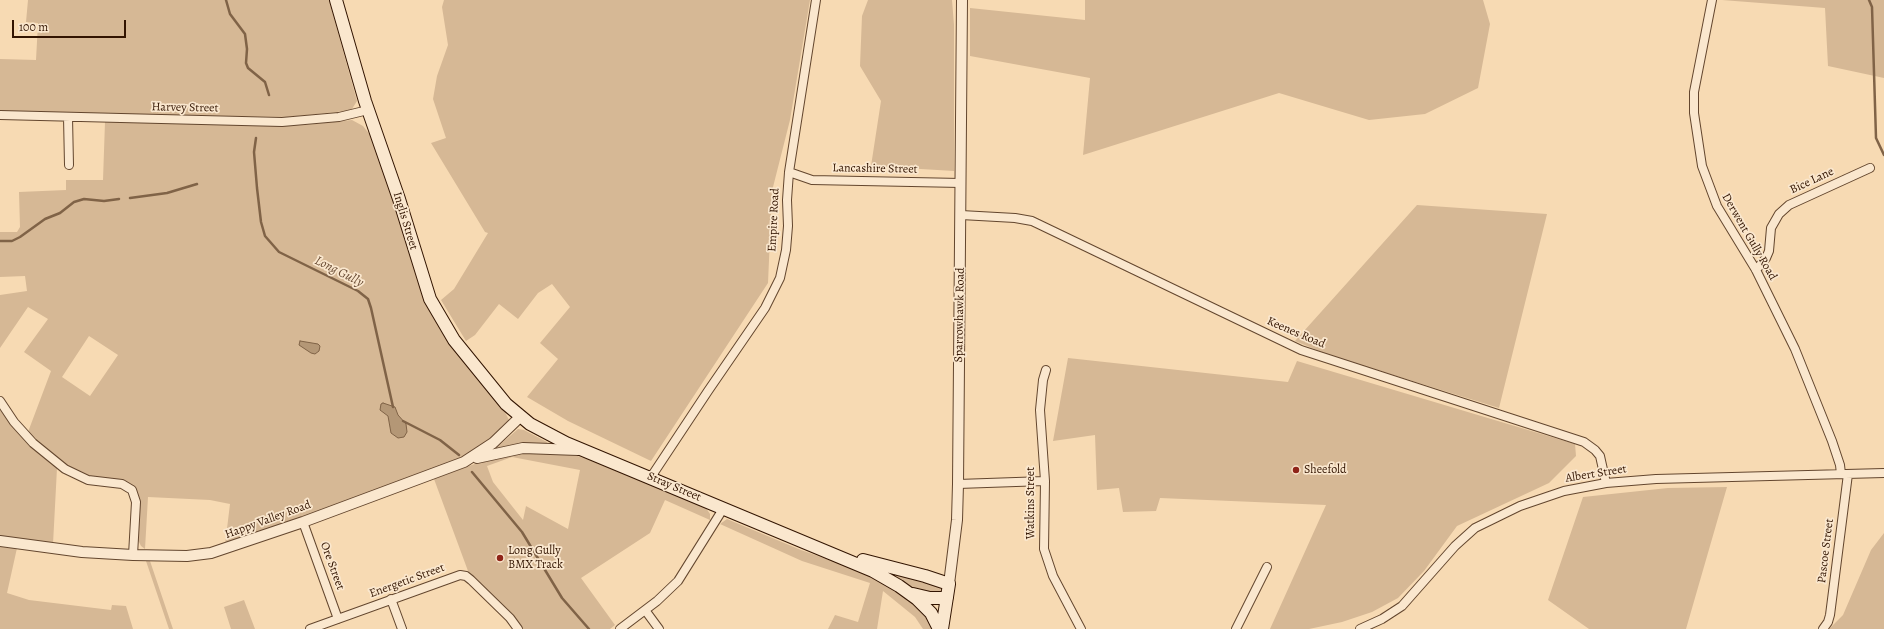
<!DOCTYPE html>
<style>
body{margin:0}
#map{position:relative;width:1884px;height:629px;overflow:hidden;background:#f7dab3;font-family:Alegreya,serif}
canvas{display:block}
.scale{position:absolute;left:12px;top:20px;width:114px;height:18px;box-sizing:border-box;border:2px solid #321401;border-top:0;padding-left:5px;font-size:12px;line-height:14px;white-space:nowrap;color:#321401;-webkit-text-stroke:3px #fae7ce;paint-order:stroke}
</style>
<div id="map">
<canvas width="1884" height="629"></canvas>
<div class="scale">100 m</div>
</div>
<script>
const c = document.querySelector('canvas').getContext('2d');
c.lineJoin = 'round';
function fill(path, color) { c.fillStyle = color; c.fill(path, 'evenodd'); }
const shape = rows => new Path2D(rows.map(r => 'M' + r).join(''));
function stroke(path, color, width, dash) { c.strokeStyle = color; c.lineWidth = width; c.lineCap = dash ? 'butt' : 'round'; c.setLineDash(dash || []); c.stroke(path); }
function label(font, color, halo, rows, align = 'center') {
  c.font = font + ' Alegreya,serif'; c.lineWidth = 3.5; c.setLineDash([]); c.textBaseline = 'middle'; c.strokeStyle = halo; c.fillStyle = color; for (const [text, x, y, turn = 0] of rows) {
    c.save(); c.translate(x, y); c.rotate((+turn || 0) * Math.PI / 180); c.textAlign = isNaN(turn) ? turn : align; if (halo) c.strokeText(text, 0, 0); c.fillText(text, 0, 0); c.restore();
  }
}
fill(shape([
 [28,0,329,0,357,101,352,109,346,111,287,117,0,112,0,59,36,60,38,23,26,22],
 [444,0,810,0,790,120,772,191,768,283,651,461,568,421,527,397,558,359,540,343,570,307,552,284,538,293,518,319,499,304,475,335,466,341,441,300,454,289,488,233,485,232,431,143,446,138,433,99,437,76,448,45,442,7],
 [868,0,952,0,954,25,954,171,871,166,881,101,860,66,862,16],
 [1085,0,1483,0,1490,24,1478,88,1425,114,1369,120,1279,93,1083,155,1090,78,970,56,970,8,1085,20],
 [1722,0,1884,0,1884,78,1828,66,1825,8],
 [352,120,363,126,371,136,396,208,417,280,430,312,441,331,461,358,505,412,509,420,507,423,490,441,462,458,225,545,230,504,210,500,148,497,145,549,141,546,138,540,140,502,136,488,126,481,89,477,77,472,64,464,28,432,51,371,24,352,48,319,28,307,0,348,0,295,27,291,25,276,0,277,0,232,17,232,20,227,19,192,66,190,66,180,103,180,105,122,273,126,306,125],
 [89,336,118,355,90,396,62,377],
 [1417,205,1547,214,1499,408,1329,355,1295,341],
 [1068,358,1288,382,1297,361,1575,444,1576,456,1549,483,1457,526,1424,571,1398,598,1372,612,1342,622,1309,629,1270,629,1326,505,1160,498,1156,511,1123,512,1119,488,1097,490,1095,435,1053,441],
 [0,410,25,441,57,468,53,544,0,536],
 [518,429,524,430,547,442,548,445,495,449],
 [524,451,571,454,587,459,706,508,710,514,710,520,665,500,650,533,581,578,615,625,610,629,522,629,511,614,468,571,434,479,496,456],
 [512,457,580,470,568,529,526,506,523,520,493,482,487,466],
 [1727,487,1686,629,1589,629,1548,600,1583,497,1668,488],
 [727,519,801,550,855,569,895,588,924,612,933,629,923,629,915,617,883,591,877,629,828,629,835,615,858,622,870,583,802,561,720,524],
 [1884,533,1884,629,1829,629,1843,615,1871,550],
 [0,546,17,548,7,593,29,600,111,610,112,605,126,606,133,629,0,629],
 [146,561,150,561,173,629,169,629],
 [885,570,927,582,940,588,942,592,921,593],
 [244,600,255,629,231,629,224,607]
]), '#d6b895');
const water = shape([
 [300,341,318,344,320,346,319,351,315,354,311,353,299,345,300,341],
 [383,403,395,407,398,415,406,424,407,432,404,437,398,438,391,433,388,416,380,410,381,404,383,403]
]);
fill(water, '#b49776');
stroke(water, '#806347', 1);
stroke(shape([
 [226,0,230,14,245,34,247,49,246,63,248,68,265,82,269,95],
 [1869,0,1872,7,1876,138,1884,155],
 [256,138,254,152,257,188,261,222,265,236,279,252,358,291,368,299,371,308,393,407],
 [130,198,167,193,197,184],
 [0,241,12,241,20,237,45,219,60,213,74,202,84,199,104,201,119,199],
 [403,421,440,440,459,455],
 [472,472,522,532,562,598,589,629]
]), '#806347', 2.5);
const minor = shape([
 [1712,0,1694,92,1694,113,1702,166,1717,206,1756,270,1795,349,1832,441,1840,465,1841,474],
 [0,115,282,122,339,117,368,110],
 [68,117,69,165],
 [789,172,812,180,961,183],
 [961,215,1015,218,1032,221,1301,350,1584,442,1595,450,1600,456,1606,483],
 [1756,270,1766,258,1769,251,1771,228,1779,214,1789,205,1870,168],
 [1046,370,1043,380,1040,410,1045,481,1044,549,1053,576,1081,629],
 [0,401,14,422,33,443,65,469,88,480,122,484,132,490,136,502,133,555],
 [651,477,708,391,765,308,780,278,786,250,788,226,787,200,789,172,816,0],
 [958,484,1045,481],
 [303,522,338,619],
 [391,599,402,629],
 [645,610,659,629],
 [310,629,460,575,466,576,471,580,510,618,518,629],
 [620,629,657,601,678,581,723,509],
 [1236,629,1267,567],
 [1360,629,1382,619,1402,606,1455,546,1475,528,1520,506,1564,491,1606,483,1656,479,1884,473],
 [1823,629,1828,622,1830,615,1848,474]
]);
const tertiary = shape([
 [477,458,523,448,578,450],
 [0,541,82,552,133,555,187,556,211,553,303,522,464,462,493,443,520,417],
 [949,584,957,520,958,484,962,0]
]);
const secondary = shape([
 [336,0,365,101,399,199,430,299,454,340,506,404,530,424,566,443,873,571,899,586,917,599,931,613,939,629],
 [863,560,925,576,949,584,942,629],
 [913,594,930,598,947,598]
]);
stroke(minor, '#63462e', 10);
stroke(tertiary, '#63462e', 12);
stroke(secondary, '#321401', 14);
stroke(minor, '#fae7ce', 8);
stroke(tertiary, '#fae7ce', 10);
stroke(secondary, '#fae7ce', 12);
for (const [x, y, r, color] of [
 [1296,470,4,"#8f2418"],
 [500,558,4,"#8f2418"]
]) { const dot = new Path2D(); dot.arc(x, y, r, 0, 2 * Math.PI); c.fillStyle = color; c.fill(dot); stroke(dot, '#fae7ce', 1.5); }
label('12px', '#321401', '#fae7ce', [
 ["Harvey Street",185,108,1],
 ["Lancashire Street",875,169,1],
 ["Bice Lane",1812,181,-25],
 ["Empire Road",774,220,-87],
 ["Inglis Street",405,221,73],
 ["Derwent Gully Road",1749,237,60],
 ["Sparrowhawk Road",960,315,-89],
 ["Keenes Road",1296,333,23],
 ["Albert Street",1596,474,-9],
 ["Stray Street",674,487,23],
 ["Watkins Street",1031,503,-90],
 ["Happy Valley Road",268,520,-20],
 ["Pascoe Street",1826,551,-83],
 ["Ore Street",332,566,70],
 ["Energetic Street",407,581,-20]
]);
label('12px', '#321401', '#fae7ce', [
 ["Sheefold",1304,470],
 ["Long Gully",508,551],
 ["BMX Track",508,565]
], 'left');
label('italic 13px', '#664830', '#fae7ce', [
 ["Long Gully",339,272,27]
]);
</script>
